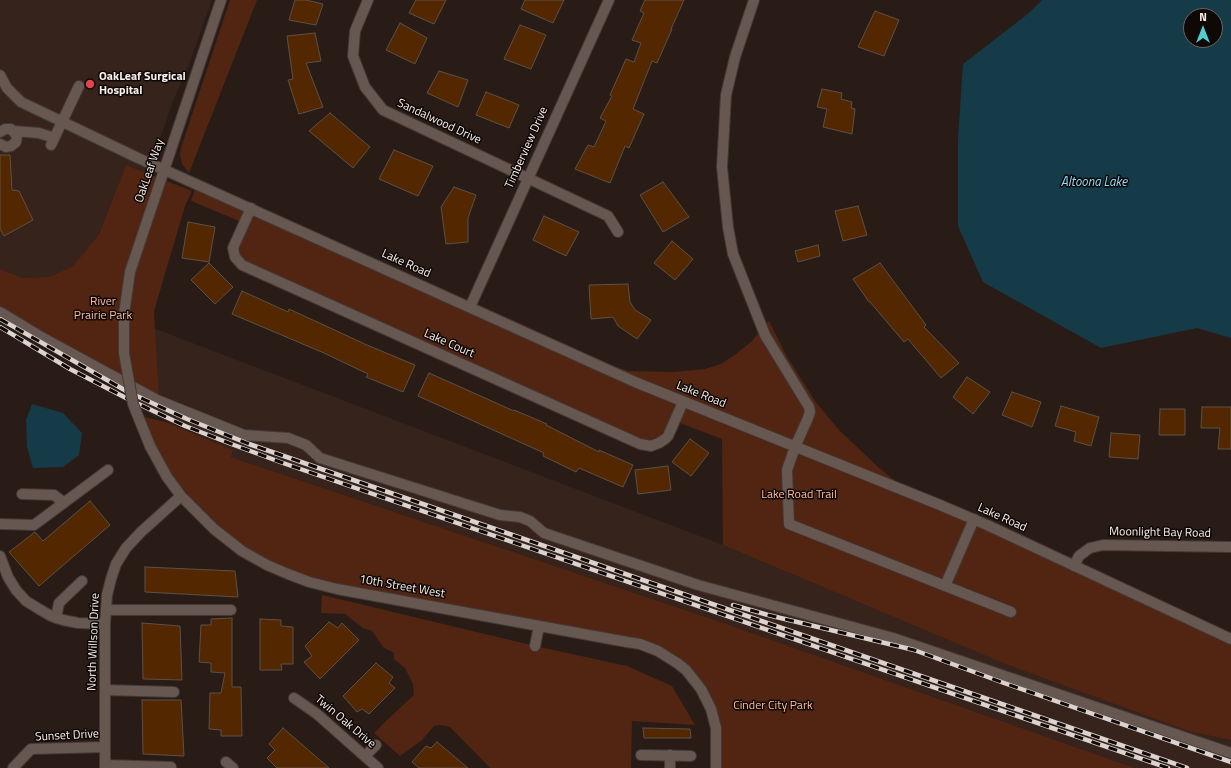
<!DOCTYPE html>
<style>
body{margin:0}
#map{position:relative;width:1231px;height:768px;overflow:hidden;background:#291c17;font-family:"Titillium Web",sans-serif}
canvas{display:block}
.north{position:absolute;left:1183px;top:8px;width:40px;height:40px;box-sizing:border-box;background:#0e0806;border:1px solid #6c6562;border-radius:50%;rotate:0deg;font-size:11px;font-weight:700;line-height:16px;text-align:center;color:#faf0ec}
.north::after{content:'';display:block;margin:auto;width:14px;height:18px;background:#52ccd0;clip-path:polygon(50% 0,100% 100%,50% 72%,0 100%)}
</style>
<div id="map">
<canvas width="1231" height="768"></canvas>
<div class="north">N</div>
</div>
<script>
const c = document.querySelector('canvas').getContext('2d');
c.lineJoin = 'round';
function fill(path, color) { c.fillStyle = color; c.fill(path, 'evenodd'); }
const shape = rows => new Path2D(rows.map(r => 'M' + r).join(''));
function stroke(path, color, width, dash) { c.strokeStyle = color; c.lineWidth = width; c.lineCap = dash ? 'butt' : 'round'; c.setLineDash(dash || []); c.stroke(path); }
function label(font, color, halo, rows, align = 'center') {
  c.font = font + ' "Titillium Web",sans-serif'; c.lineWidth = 3; c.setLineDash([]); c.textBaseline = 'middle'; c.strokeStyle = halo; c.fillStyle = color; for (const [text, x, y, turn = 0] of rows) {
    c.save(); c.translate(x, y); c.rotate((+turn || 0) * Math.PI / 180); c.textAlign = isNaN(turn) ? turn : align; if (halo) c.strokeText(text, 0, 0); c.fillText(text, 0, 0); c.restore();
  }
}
fill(shape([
 [0,0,212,0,188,67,173,101,148,174,126,165,99,234,73,266,49,277,23,278,0,269],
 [132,320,723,545,1009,665,1191,732,1231,740,1231,768,1135,768,715,620,231,457,233,450,142,410,136,392]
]), '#36231b');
fill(shape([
 [230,0,257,0,189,173,182,164,180,154,181,148],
 [126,165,192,191,185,206,154,311,159,399,64,347,0,307,0,269,23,278,49,277,73,266,99,234],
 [197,184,486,308,611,365,628,371,674,372,705,369,721,364,736,354,751,342,769,321,786,355,815,401,838,429,878,467,894,480,890,489,985,530,1231,644,1231,740,1191,732,1008,665,723,545,722,439,680,423,669,421,666,428,659,437,654,439,644,440,244,261,240,257,239,247,249,225,191,201],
 [137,415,169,423,233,450,231,457,715,620,1135,768,716,768,717,737,707,699,686,670,658,651,329,587,238,548,181,497],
 [322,595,535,646,627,666,672,686,695,725,632,721,631,768,490,768,450,727,440,725,434,726,422,740,400,756,374,733,388,719,414,695,413,684,405,668,394,659,394,653,383,647,372,631,363,628,345,614,321,613]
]), '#512512');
fill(shape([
 [1042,0,1231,0,1231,338,1197,328,1101,348,983,282,958,226,958,140,963,64,1029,13],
 [1191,16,1215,16,1215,40,1191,40],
 [32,404,63,413,82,433,79,455,63,467,33,468,27,447,26,420]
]), '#153b48');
const building = shape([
 [295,0,306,0,323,4,316,25,289,20,295,0],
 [416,0,446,0,434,24,409,13,416,0],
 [525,0,564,0,553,23,521,9,525,0],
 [645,0,684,0,671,29,672,29,657,63,652,61,633,109,644,114,629,148,625,146,610,183,575,169,588,145,594,147,606,121,600,118,612,96,610,95,626,59,634,62,641,43,632,40,644,13,640,11,645,0],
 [875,11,899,20,884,56,858,47,875,11],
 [400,23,427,38,415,64,386,50,400,23],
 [520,25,546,35,531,69,504,59,520,25],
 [315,33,321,61,306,63,323,107,299,114,288,80,293,79,287,36,315,33],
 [439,71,468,80,458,107,427,93,439,71],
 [822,89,842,93,841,99,852,102,851,108,855,109,852,134,823,127,827,109,817,107,822,89],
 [486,92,519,105,509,128,476,115,486,92],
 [330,113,370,147,353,168,309,131,330,113],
 [394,150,433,166,418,196,379,179,394,150],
 [0,155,10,155,12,190,19,191,33,220,4,236,0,229,0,155],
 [663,182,689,217,663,232,640,195,663,182],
 [454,187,476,195,468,218,468,242,446,244,441,207,454,187],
 [858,206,867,235,843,241,835,211,858,206],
 [544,216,579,232,566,256,533,240,544,216],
 [188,222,215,227,209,262,182,258,188,222],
 [672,241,693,259,675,280,654,263,672,241],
 [818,245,820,256,798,262,795,251,818,245],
 [209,263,233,287,215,304,191,280,209,263],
 [880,263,926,325,924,327,959,363,941,378,908,339,904,342,870,302,869,302,853,279,880,263],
 [628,284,630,302,635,310,651,320,637,339,618,326,613,317,591,319,589,285,628,284],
 [242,291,288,312,289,309,367,345,415,365,403,392,366,377,368,374,324,353,232,314,242,291],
 [429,373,514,411,514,410,547,424,546,425,599,452,599,450,633,465,623,487,579,468,576,472,543,456,544,453,418,396,429,373],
 [967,377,990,392,973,414,953,397,967,377],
 [1012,392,1041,402,1032,427,1002,415,1012,392],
 [1061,406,1099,417,1091,446,1074,441,1076,432,1055,426,1061,406],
 [1202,407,1231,407,1231,449,1218,449,1220,428,1201,428,1202,407],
 [1160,409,1185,409,1185,435,1159,435,1160,409],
 [1111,433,1140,435,1138,459,1109,457,1111,433],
 [690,439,709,453,691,476,672,462,690,439],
 [668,466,671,490,638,494,635,470,668,466],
 [90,501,110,525,39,586,9,552,35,532,43,541,90,501],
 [145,567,235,571,238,597,145,592,145,567],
 [232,618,232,687,241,687,242,736,221,736,221,730,209,729,210,693,221,693,225,673,211,672,211,663,199,662,201,625,211,625,211,619,232,618],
 [260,619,281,620,281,626,293,627,293,664,281,664,282,670,260,670,260,619],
 [329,622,338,628,342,623,359,640,320,679,304,662,312,656,305,646,329,622],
 [142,623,180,626,182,680,143,679,142,623],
 [376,663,393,677,389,683,395,688,369,714,362,709,357,712,343,696,376,663],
 [142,700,181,700,184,756,143,754,142,700],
 [283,728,329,768,277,768,267,758,275,750,269,744,283,728],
 [643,728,690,729,691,738,644,738,643,728],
 [437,742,468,768,419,768,412,762,426,746,431,748,437,742]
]);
fill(building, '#532800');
stroke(building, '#5d5047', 1);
const minor = shape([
 [368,0,355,31,353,56,365,87,383,110,608,216,618,232],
 [754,0,735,57,726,95,722,167,728,227,733,254,765,335,809,407,810,412,808,418,795,447,787,470,789,524,1011,612],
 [0,75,7,88,21,102,138,158,635,382,940,505,987,525,1231,639],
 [14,131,39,133,54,138],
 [0,132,5,129,11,129,17,136,16,142,11,146,6,147,0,144],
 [51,145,79,86],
 [251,208,233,248,235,257,242,265,640,444,651,446,659,443,665,439,668,436,683,402],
 [470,307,609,0],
 [0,312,43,338,157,400,244,435,288,438,306,445,320,458,500,515,520,517,530,521,544,533,698,585,893,638,1231,753],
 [124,353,124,314,130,272,221,0],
 [150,446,167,477,181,496,214,529,242,551,267,565,288,574,309,582,337,589,627,642,640,644,658,651,677,663,686,670,701,689,711,709,716,728,716,768],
 [22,494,54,495,64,503],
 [0,524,34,525,108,470],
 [0,556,8,577,16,590,26,601,39,609,51,616,63,620,78,623,105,624],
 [1074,566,1079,556,1090,548,1103,545,1231,547],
 [945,586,974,519],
 [106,610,231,610],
 [56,618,59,603,82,581],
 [535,646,539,626],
 [105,690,174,692],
 [294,698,317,714,378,768],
 [641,755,691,756],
 [365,756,376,745],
 [226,762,233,768],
 [105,765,171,767],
 [13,768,31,749,105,747],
 [105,768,105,624,107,595,111,579,116,564,126,548,141,532,181,496],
 [670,768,670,755]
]);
stroke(minor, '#443936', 12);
stroke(minor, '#675751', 10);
const rail = shape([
 [0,319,128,392,187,419,249,444,1187,768],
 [0,327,70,369,126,398,185,426,234,445,283,463,1168,768],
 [733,605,768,615,914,650,1004,683,1231,762]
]);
stroke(rail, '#dcd2ce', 4.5);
stroke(rail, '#0e0806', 3, [9]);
const minorBridge = shape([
 [124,353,133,404,150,446]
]);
stroke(minorBridge, '#443936', 12, []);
stroke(minorBridge, '#675751', 10);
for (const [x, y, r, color] of [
 [90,84,5,"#e0444e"]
]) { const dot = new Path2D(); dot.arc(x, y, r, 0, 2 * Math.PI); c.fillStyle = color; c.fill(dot); stroke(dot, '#0e0806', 1.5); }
label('bold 12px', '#faf0ec', '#0e0806', [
 ["OakLeaf Surgical",99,77],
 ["Hospital",99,91]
], 'left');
label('12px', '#faf0ec', '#0e0806', [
 ["Sandalwood Drive",439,122,25],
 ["Timberview Drive",527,148,-66],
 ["OakLeaf Way",150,171,-71],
 ["Lake Road",406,264,24],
 ["Lake Court",449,344,24],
 ["Lake Road",701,395,22],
 ["Lake Road",1002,518,24],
 ["Moonlight Bay Road",1160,533,1],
 ["10th Street West",402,587,10],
 ["North Willson Drive",94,642,-88],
 ["Twin Oak Drive",345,722,40],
 ["Sunset Drive",67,736,-3]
]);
label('12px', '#ffba9e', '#0e0806', [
 ["River",103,302],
 ["Prairie Park",103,316],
 ["Lake Road Trail",799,495],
 ["Cinder City Park",773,706]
]);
label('italic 13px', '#8ddcfc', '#0e0806', [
 ["Altoona Lake",1094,183]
]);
</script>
